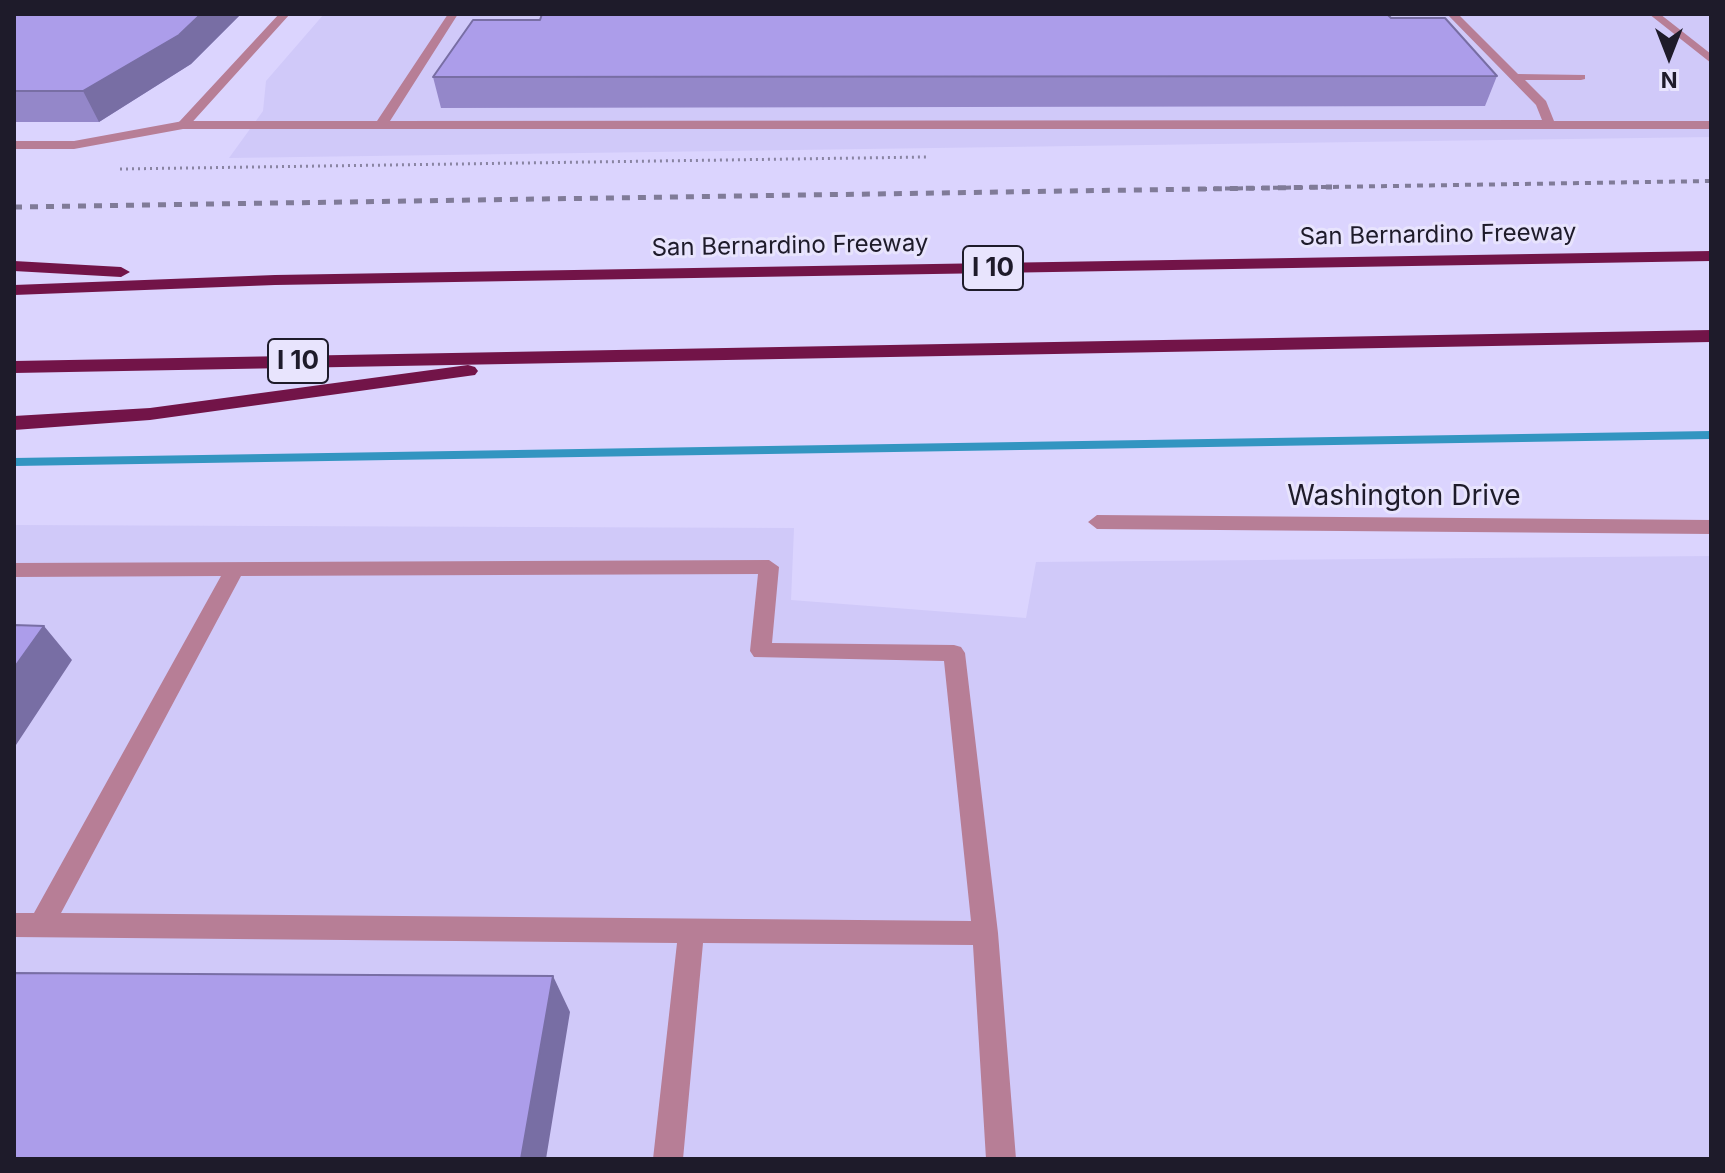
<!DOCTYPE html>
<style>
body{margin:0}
#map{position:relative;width:1725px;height:1173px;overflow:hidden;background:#dbd4fe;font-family:Inter,sans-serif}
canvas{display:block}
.frame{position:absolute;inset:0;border:16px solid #1e1b2a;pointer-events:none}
.north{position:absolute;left:1629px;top:16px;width:80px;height:80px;-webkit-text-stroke:6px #e8e4fd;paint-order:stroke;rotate:180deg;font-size:22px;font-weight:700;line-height:32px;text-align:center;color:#1e1b2a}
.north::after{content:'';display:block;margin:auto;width:28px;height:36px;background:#1e1b2a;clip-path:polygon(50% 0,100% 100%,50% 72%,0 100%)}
</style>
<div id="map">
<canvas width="1725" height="1173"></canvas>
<div class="frame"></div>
<div class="north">N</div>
</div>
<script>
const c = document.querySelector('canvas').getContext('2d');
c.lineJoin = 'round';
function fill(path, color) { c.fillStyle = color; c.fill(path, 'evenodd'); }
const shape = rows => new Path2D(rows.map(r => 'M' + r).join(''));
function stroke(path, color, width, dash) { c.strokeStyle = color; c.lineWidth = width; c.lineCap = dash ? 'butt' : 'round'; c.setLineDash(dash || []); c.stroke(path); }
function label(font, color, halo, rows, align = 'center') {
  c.font = font + ' Inter,sans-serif'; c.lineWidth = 6; c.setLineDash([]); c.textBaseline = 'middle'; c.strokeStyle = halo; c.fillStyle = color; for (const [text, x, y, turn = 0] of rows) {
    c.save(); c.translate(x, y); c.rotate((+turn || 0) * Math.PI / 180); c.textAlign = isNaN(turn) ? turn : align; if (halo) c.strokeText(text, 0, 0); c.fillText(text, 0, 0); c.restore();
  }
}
fill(shape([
 [324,14,1711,14,1711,137,229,158,263,111,266,81],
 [14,525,794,528,791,600,1026,618,1036,562,1711,556,1711,1159,14,1159]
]), '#d0c9f9');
fill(shape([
 [1711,431,1711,439,14,466,14,458,1711,431]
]), '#3395c1');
stroke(shape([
 [120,169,926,157]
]), '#8984a2', 3, [2, 4]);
fill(shape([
 [448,14,458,14,390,121,1542,120,1536,105,1447,14,1458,14,1518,74,1585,75,1585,79,1581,80,1525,80,1546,101,1554,121,1711,121,1711,129,183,129,74,149,14,149,14,141,74,141,183,121,377,121,448,14],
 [1649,14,1660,14,1711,54,1711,63,1649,14],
 [769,560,779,567,772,643,954,645,961,647,965,653,998,933,1016,1159,986,1159,973,945,703,943,683,1159,653,1159,677,943,14,937,14,913,34,913,221,576,14,577,14,563,769,560],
 [758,574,750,651,754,657,944,661,971,921,61,913,241,576,758,574]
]), '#b77e96');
fill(shape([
 [279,14,290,14,187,128,179,128,179,122,279,14],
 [1097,515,1711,520,1711,534,1097,529,1088,522,1097,515]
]), '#b77e96');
fill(shape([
 [1711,251,1711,261,275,285,14,295,14,285,275,275,1711,251],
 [14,261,121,267,130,272,121,277,14,271,14,261],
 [1711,330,1711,342,14,373,14,361,1711,330],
 [468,365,475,367,478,371,475,375,150,420,14,430,14,416,150,408,468,365]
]), '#721448');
stroke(shape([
 [1201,189,1711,181]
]), '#807b98', 4, [6, 6]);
stroke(shape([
 [14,207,1332,187]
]), '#807b98', 5, [8, 8]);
fill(shape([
 [14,14,241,14,191,64,99,122,14,122],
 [1391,18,1497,76,1485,106,441,108,433,77,540,20]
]), '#9487c9');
fill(shape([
 [201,14,241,14,191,64,99,122,83,91],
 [44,626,72,660,14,748,14,668],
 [553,976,570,1012,546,1159,521,1159]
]), '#786ea4');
const building = shape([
 [14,14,201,14,179,35,83,91,14,91,14,14],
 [542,14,1387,14,1391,18,1445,18,1497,76,433,77,473,20,540,20,542,14],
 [14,625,44,626,14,668,14,625],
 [14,973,553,976,521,1159,14,1159,14,973]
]);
fill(building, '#ac9dea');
stroke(building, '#786ea4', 2);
label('24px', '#1e1b2a', '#e8e4fd', [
 ["San Bernardino Freeway",1438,235,-1],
 ["San Bernardino Freeway",790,246,-1]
]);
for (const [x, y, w] of [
 [993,268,60],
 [298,361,60]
]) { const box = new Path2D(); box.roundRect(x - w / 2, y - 22, w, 44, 6); c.fillStyle = '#e8e4fd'; c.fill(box); stroke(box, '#1e1b2a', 2); }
label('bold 26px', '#1e1b2a', null, [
 ["I 10",993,268],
 ["I 10",298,361]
]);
label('28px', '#1e1b2a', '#e8e4fd', [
 ["Washington Drive",1404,497]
]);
</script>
